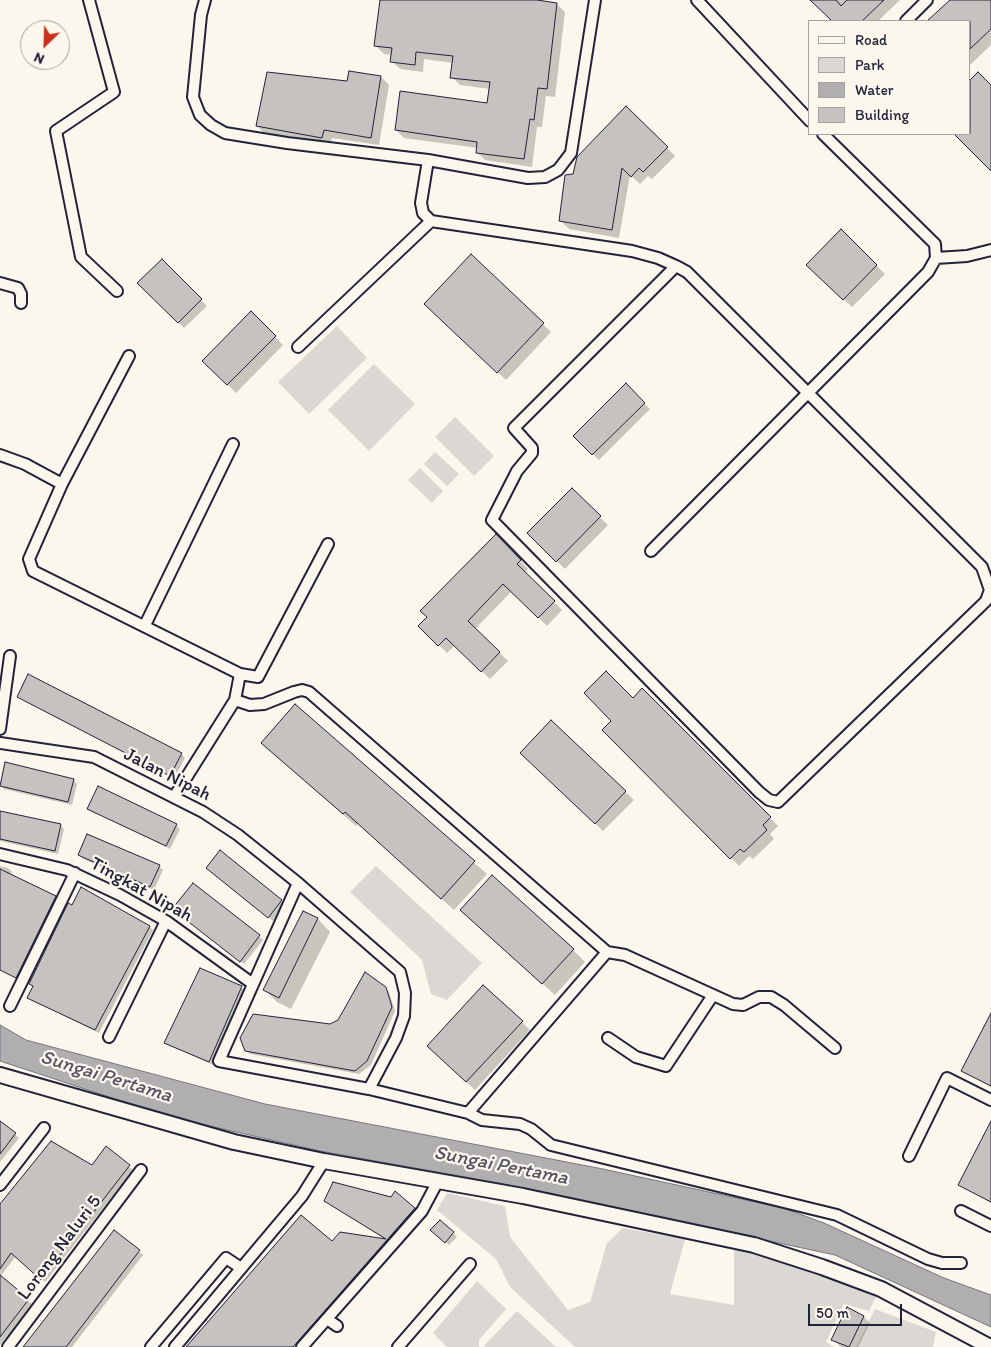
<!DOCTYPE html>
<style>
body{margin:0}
#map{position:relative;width:991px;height:1347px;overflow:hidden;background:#fbf7ec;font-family:Itim,sans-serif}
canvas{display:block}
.legend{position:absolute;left:808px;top:20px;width:162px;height:115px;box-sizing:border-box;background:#fbf7ec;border:1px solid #a4a2a5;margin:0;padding:6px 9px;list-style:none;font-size:15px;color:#22223b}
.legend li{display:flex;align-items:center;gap:10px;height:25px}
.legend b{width:25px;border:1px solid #a4a2a5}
.north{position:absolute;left:20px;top:20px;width:50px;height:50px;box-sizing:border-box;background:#fbf7ec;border:1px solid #a4a2a5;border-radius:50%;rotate:204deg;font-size:14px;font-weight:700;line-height:20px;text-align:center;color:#22223b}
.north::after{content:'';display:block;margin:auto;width:18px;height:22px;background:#c8321e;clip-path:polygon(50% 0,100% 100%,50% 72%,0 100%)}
.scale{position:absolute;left:808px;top:1304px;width:94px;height:22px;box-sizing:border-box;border:2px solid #22223b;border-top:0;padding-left:6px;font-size:15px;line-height:18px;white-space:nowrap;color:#22223b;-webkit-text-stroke:4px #fbf7ec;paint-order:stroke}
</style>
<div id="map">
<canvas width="991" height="1347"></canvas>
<ul class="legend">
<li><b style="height:6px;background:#fbf7ec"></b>Road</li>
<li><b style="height:14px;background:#dbd8d3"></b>Park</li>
<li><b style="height:14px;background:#b1aeb0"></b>Water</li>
<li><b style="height:14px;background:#c6c2c0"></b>Building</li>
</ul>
<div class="north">N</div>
<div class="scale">50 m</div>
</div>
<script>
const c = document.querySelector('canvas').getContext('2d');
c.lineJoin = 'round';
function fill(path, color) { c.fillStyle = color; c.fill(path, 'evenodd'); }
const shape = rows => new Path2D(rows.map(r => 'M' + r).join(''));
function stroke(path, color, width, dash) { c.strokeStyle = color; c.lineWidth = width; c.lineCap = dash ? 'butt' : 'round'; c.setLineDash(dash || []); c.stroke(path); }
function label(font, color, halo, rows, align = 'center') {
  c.font = font + ' Itim,sans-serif'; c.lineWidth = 4.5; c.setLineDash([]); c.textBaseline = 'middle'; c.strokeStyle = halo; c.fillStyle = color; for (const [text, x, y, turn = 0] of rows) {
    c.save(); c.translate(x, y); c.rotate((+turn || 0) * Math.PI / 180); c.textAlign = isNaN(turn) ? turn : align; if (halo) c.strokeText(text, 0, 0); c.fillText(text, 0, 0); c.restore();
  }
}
fill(shape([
 [337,326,367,358,309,414,278,382],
 [374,364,415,404,369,451,328,410],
 [455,417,494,456,474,476,435,437],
 [435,452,459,474,447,486,424,464],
 [420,468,443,491,432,503,408,480],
 [376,866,482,963,447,1000,431,994,422,960,350,892],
 [447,1193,505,1206,510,1237,568,1310,590,1302,607,1243,623,1228,685,1239,670,1294,734,1305,734,1249,757,1254,836,1280,876,1297,869,1311,844,1304,826,1342,834,1347,575,1347,510,1287,496,1259,437,1210],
 [477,1281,506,1309,479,1340,479,1347,447,1347,433,1333],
 [875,1309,936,1332,933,1347,856,1347],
 [517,1311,556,1347,486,1347,484,1346]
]), '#dbd8d3');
const water = shape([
 [0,1025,26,1040,265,1104,603,1169,783,1208,824,1223,944,1278,991,1295,991,1327,835,1255,499,1183,320,1151,170,1117,0,1061,0,1025]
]);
fill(water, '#b1aeb0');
stroke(water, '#787681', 1);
fill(shape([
 [381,0,543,0,543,2,557,4,565,12,555,97,546,96,542,127,537,127,532,167,485,160,477,152,478,148,404,138,396,130,488,104,490,89,460,85,452,77,453,63,424,59,423,72,400,69,392,61,392,55,384,54,376,46],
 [812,0,900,0,878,21,833,21],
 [952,0,991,0,991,45,970,65,970,21,929,21],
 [350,72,381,77,389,85,379,145,332,138,330,146,265,134,257,126,348,83],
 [978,74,991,87,991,169,956,134,970,134,970,82],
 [626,107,675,156,652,179,648,176,640,184,630,175,619,238,569,229,561,221],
 [841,231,885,274,852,307,808,265],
 [471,256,551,332,506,380,434,312],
 [162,261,207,306,184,328,139,283],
 [251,313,283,345,236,393,203,361],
 [626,385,650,409,599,460,574,436],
 [572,490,608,525,565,569,528,533],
 [496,535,528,569,524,573,562,610,547,626,512,591,475,629,508,661,490,679,455,645,447,653,420,626],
 [642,690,778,826,770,834,774,839,753,859,749,856,739,866,603,730],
 [18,696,181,754,185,758,174,779],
 [295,706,487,874,454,910,358,823,356,826,275,755],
 [551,721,634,800,603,831,521,752],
 [73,780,77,784,72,805,4,789,0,785],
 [89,808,176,825,180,829,170,849],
 [0,812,60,825,64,829,58,854,0,841],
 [220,852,285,905,273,921,211,871],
 [79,855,159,866,163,870,154,890,83,859],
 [0,866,8,868,12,872,10,875,59,901,20,980,0,970],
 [193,884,263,940,244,964,177,912],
 [304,912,318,919,330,932,291,1009,277,1002,265,990],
 [474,922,573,950,585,962,555,995],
 [150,927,153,930,99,1033,28,998,34,987,30,983],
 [241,987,245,991,213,1065,165,1043],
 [385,988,389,992,395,1011,371,1065,359,1074,250,1054,246,1050,339,1021],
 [991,1014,991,1087,963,1071],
 [522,1022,530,1030,475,1090,436,1054],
 [0,1123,19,1138,0,1162],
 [991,1135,991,1203,960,1185],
 [106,1148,133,1170,45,1282,16,1256,0,1277,32,1304,0,1345,0,1208,92,1166],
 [395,1193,418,1213,299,1347,188,1347,332,1243,341,1233,388,1241,325,1201,391,1198],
 [440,1221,457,1237,449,1245,436,1233],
 [114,1232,143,1255,72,1347,25,1347],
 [847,1309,864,1317,870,1323,858,1347,841,1347,833,1340]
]), '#0003');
const building = shape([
 [380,0,537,0,557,3,547,89,538,88,534,120,530,119,524,159,476,153,477,142,395,130,400,91,487,103,490,82,450,78,453,56,416,52,415,65,390,62,392,48,374,46,380,0],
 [810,0,836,0,841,6,847,0,884,0,862,21,832,21,810,0],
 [950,0,991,0,991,29,970,49,970,21,927,21,950,0],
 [349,71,381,76,371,138,324,130,322,138,256,126,267,72,347,81,349,71],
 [978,72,991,85,991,171,954,134,970,134,970,80,978,72],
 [626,106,668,147,643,172,639,168,631,177,622,168,612,230,559,221,565,175,573,174,577,157,626,106],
 [841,229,877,265,843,300,806,265,841,229],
 [471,254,544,323,497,373,424,304,471,254],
 [162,259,202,299,178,323,137,283,162,259],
 [251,311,276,336,227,385,202,361,251,311],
 [626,383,645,403,592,455,573,436,626,383],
 [572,488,601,516,556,562,527,533,572,488],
 [496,534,521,560,517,564,555,601,538,618,503,584,468,621,500,652,481,672,446,638,438,646,418,626,427,617,420,611,496,534],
 [606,671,633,698,642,688,771,817,763,825,767,830,744,852,740,849,730,859,602,730,611,721,584,693,606,671],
 [28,674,182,753,170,776,17,697,28,674],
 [295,704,475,861,441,899,345,812,343,814,261,743,295,704],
 [551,720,626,791,595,824,520,753,551,720],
 [5,762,74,779,68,802,0,786,5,762],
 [98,786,177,824,166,846,87,809,98,786],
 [0,811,61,824,55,851,0,839,0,811],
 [87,834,160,865,150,887,78,855,87,834],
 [220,850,282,900,268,918,206,868,220,850],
 [0,869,56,896,16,978,0,970,0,869],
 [492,875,574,949,542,984,460,910,492,875],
 [193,883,260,935,240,962,172,909,193,883],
 [81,887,150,926,95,1030,27,998,33,986,29,984,68,903,72,905,81,887],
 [303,911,318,918,279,998,263,990,303,911],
 [200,968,242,986,209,1062,164,1043,200,968],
 [365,972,386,987,392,1007,367,1061,355,1071,245,1051,240,1038,253,1014,330,1024,338,1020,365,972],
 [483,985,523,1021,466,1082,427,1046,483,985],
 [991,1013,991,1086,961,1071,991,1013],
 [0,1121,16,1133,0,1154,0,1121],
 [991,1121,991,1202,958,1185,991,1121],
 [51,1141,92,1165,106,1146,130,1165,41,1280,11,1253,0,1269,0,1204,51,1141],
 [333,1182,391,1197,395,1191,415,1208,293,1347,186,1347,301,1215,332,1241,340,1232,386,1239,324,1201,333,1182],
 [440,1220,454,1232,445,1243,430,1230,440,1220],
 [114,1230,140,1250,66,1347,23,1347,114,1230],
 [0,1275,29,1299,0,1337,0,1275],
 [847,1307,864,1316,849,1347,831,1340,847,1307]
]);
fill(building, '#c6c2c0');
stroke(building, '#22223b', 1);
const street = shape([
 [89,0,114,92,56,131,81,257,117,291],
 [205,0,201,15,193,97,200,115,211,125,225,133,287,143,428,160,528,178,545,177,558,170,571,153,595,0],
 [697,0,810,121],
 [906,21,927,0],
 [428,160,421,203,423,213,431,221,632,251,658,258,676,266,687,272,982,567,990,590,986,601,778,802,769,800,759,792,492,520,517,471,532,453,532,448,514,428,676,266],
 [936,258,967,256,991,250],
 [0,283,18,288,21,294,21,303],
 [298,347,431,221],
 [129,356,62,484,29,559,33,571,240,674,258,677,328,544],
 [0,455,25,464,62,484],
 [651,551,928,272,936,258,935,244,823,134],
 [145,625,233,444],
 [235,700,250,705,264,704,294,692,302,690,309,692,607,952,468,1113],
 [0,729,10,656],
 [0,743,94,757,203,812,238,835,298,883,400,972,405,993,404,1016,396,1038,369,1089],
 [174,797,235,700,240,674],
 [0,854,67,870,120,895,166,921,253,984],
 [298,883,219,1061,369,1089,468,1113,482,1120,520,1124,531,1129,551,1145,837,1215,928,1259,942,1263,961,1263],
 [607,952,625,955,733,1004,743,1005,759,997,771,997,784,1005,835,1048],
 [10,1006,75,873],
 [109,1037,166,921],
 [608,1038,636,1057,666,1066,713,995],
 [909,1156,947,1078,991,1100],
 [0,1185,44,1128],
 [961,1211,991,1226],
 [327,1319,337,1326],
 [8,1347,141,1170],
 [151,1347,226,1258,241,1268],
 [175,1347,302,1196,324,1161],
 [302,1347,422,1211,438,1181],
 [398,1347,470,1264]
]);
const secondary = shape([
 [0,1075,234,1142,324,1161,523,1196,754,1245,822,1267,881,1289,990,1347]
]);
stroke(street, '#22223b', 14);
stroke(secondary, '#22223b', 18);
stroke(street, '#fbf7ec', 10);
stroke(secondary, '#fbf7ec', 14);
label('19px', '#22223b', '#fbf7ec', [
 ["Jalan Nipah",167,775,27],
 ["Tingkat Nipah",141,890,29],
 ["Lorong Naluri 5",60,1248,-53]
]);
label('italic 20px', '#545364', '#fbf7ec', [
 ["Sungai Pertama",106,1077,17],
 ["Sungai Pertama",501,1166,11]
]);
</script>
